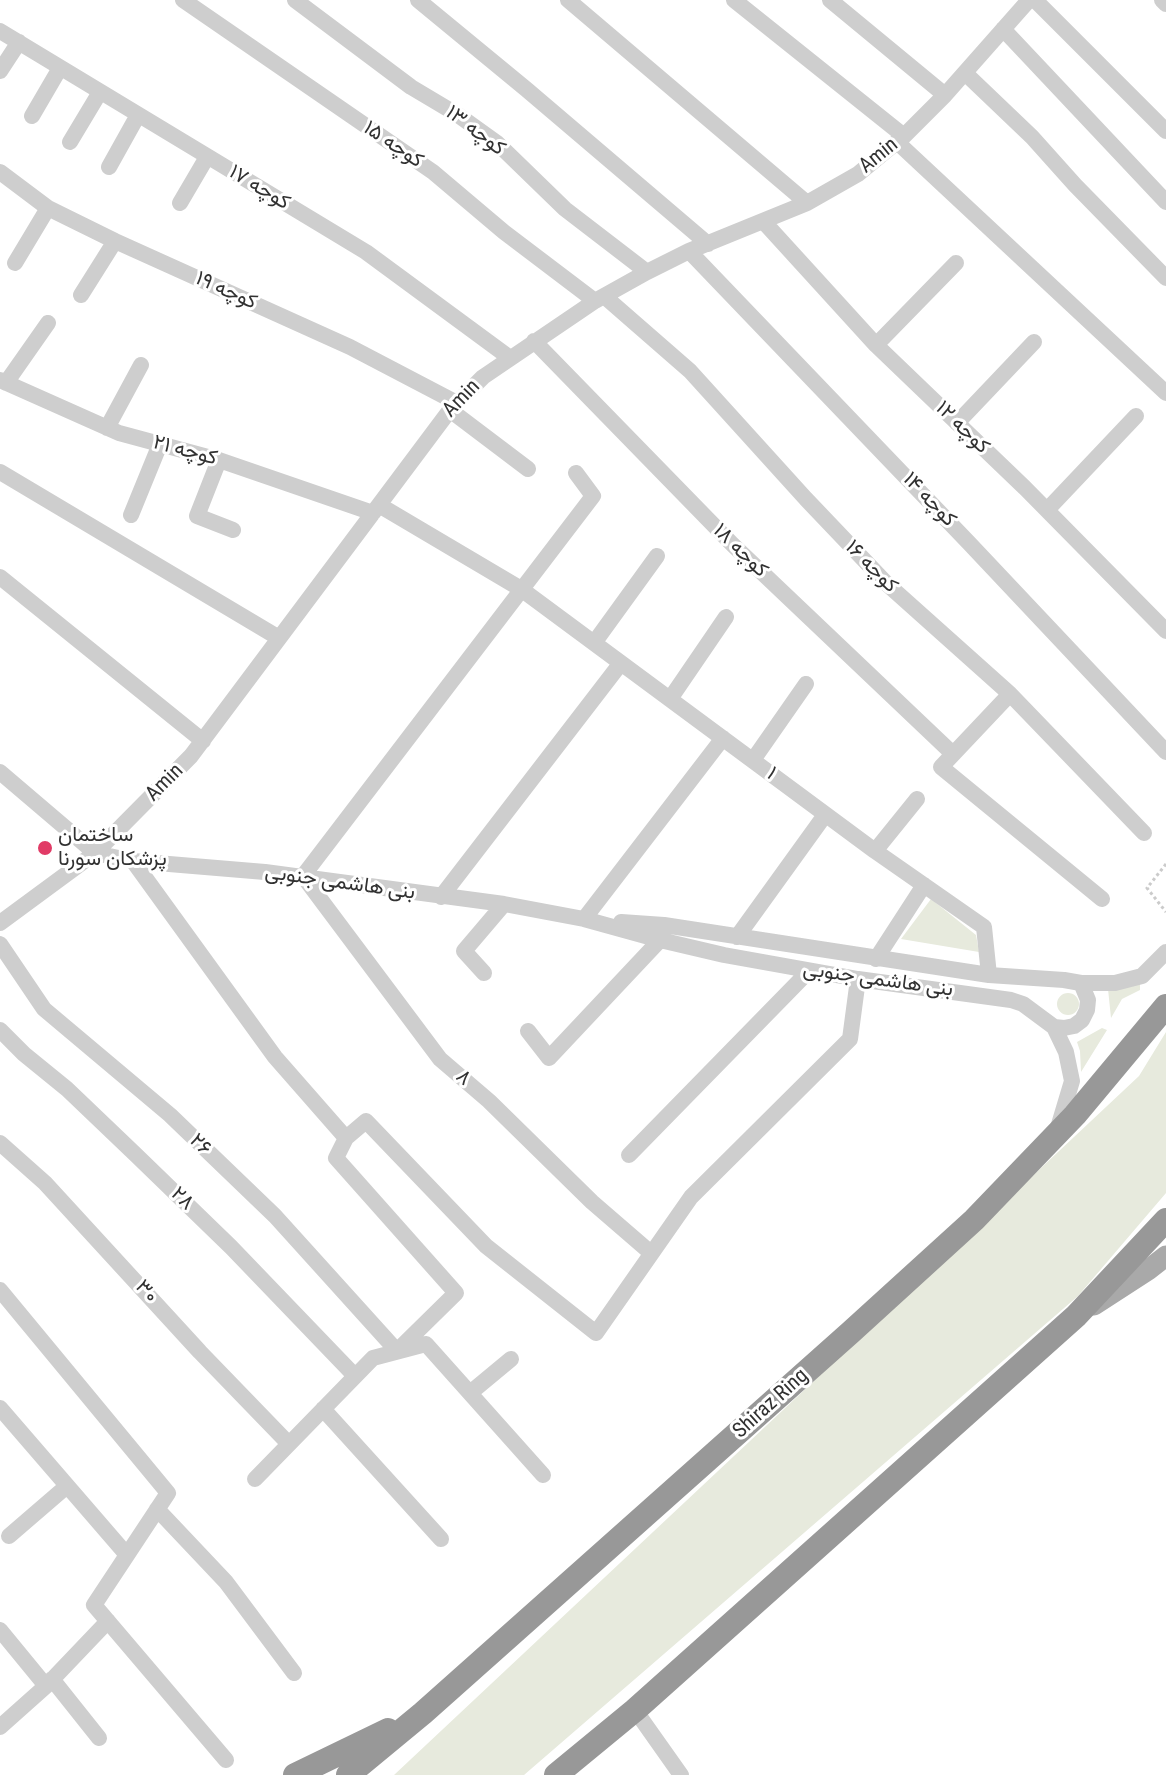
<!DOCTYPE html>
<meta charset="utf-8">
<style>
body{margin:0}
canvas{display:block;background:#fff}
</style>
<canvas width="1166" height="1775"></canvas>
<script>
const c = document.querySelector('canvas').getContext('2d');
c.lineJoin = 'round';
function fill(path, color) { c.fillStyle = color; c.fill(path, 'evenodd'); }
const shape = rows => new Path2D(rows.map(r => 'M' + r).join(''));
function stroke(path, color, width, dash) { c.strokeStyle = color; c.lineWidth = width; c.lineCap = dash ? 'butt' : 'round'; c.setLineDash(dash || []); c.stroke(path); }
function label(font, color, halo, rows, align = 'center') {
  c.font = font + ' "Roboto Condensed",Vazirmatn,sans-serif'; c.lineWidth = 6; c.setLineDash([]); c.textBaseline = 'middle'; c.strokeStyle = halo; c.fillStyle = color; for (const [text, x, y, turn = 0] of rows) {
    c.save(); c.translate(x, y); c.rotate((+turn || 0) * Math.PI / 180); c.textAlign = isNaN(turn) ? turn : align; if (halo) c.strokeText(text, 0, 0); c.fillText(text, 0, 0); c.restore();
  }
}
fill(shape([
 [931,899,976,935,979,952,901,939],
 [1140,982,1140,990,1122,999,1111,1018,1108,989],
 '1057 1004a11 11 0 1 1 22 0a11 11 0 1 1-22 0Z',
 [1102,1028,1107,1030,1081,1072,1080,1051,1077,1042],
 [1166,1032,1166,1193,1078,1296,524,1775,394,1775,1139,1076]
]), '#e7eadd');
stroke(shape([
 [1166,864,1147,888,1166,912]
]), '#cbcbcb', 3, [3, 3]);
stroke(shape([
 [183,0,433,172,504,232,595,301],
 [295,0,411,87,458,115,497,143,565,209,647,272],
 [418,0,526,89,708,244],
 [568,0,807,203],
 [734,0,904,136],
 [830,0,945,95],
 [1035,0,1166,131],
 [1162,0,1166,4],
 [1003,29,1166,202],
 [0,31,366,252,510,358],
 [0,71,19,42],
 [965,73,1032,137,1075,185,1166,278],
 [32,116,60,68],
 [70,142,100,92],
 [897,142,1166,393],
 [109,167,138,115],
 [0,172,48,208,115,241,350,347,457,403],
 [180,203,207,157],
 [763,221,876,345,1025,488,1166,631],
 [689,251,969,543,1166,752],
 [15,263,48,208],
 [81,295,115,241],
 [604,296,690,371,806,499,887,584,1010,694,1144,833],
 [534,341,733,545,953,754],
 [876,345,956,263],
 [0,380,119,433,219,460,373,513],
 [6,383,48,323],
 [450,410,528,469],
 [957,423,1034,342],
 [107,428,141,365],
 [219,460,197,516,233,530],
 [0,472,279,638],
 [576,473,593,496,303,876,440,1059,489,1101,592,1202,651,1253],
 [379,505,521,589,875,851,984,927,989,975],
 [1047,510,1136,416],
 [131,515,160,444],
 [0,577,203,741],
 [594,643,657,556],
 [1010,694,941,767,1102,899],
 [670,699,726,617],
 [753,760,806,684],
 [0,772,95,853,133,861,265,872,504,904,584,919,660,940,724,955,858,979,1011,1000,1023,1004,1054,1027,1066,1052,1072,1081,1057,1131],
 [875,851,917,799],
 [133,861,275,1057,346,1138],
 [441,897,621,663],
 [584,919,723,738],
 [621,922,664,925,989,975,1064,980,1081,983,1115,983,1142,976,1166,952],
 [0,923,95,853,191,756,450,410,483,377,595,301,647,272,689,251,807,203,858,174,904,136,945,95,1029,0],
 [737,937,825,815],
 [0,944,44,1009,170,1115,275,1216,397,1351,456,1293,336,1158,346,1138,366,1121,486,1246,596,1333,691,1197,850,1039,858,979],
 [876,959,924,885],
 [484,973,464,951,504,904],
 [1054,1027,1064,1028,1074,1026,1082,1020,1087,1010,1088,1000,1081,983],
 [0,1030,24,1054,67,1089,135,1154,231,1247,355,1376],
 [528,1031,549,1058,660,940],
 [0,1143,45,1183,200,1352,289,1444],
 [629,1155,809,971],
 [0,1290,168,1493,94,1605,226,1760],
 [470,1393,511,1359],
 [0,1408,127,1555],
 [323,1409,441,1539],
 [255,1479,373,1358,426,1344,543,1475],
 [157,1509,226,1582,294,1673],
 [9,1536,67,1486],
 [0,1630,46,1686],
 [52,1679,99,1738],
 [635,1710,681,1775],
 [0,1727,46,1686,108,1621]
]), '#cecece', 16);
stroke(shape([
 [1094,1305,1148,1270,1166,1256]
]), '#a9a9a9', 21);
stroke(shape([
 [295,1775,388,1730],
 [348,1775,423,1713,851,1332,974,1220,1075,1115,1166,1006],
 [556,1775,635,1710,1076,1316,1166,1220]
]), '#989898', 24);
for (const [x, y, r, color] of [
 [45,848,8,"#e13b66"]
]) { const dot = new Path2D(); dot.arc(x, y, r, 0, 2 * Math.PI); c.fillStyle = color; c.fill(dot); stroke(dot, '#fff', 2); }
label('21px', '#313131', '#fff', [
 ["کوچه ۱۳",475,131,37],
 ["کوچه ۱۵",393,145,34],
 ["Amin",879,156,-39],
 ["کوچه ۱۷",259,188,31],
 ["کوچه ۱۹",226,291,24],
 ["Amin",462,399,-46],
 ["کوچه ۱۲",962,428,44],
 ["کوچه ۲۱",185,451,15],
 ["کوچه ۱۴",929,500,46],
 ["کوچه ۱۸",740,551,44],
 ["کوچه ۱۶",871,567,45],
 ["۱",771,774,37],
 ["Amin",165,783,-45],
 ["بنی هاشمی جنوبی",340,883,8],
 ["بنی هاشمی جنوبی",878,980,8],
 ["۸",463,1078,41],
 ["۲۶",200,1145,45],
 ["۲۸",182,1199,44],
 ["۳۰",146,1292,48],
 ["Shiraz Ring",771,1404,-42]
]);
label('21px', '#313131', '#fff', [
 ["ساختمان",58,836],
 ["پزشکان سورنا",58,860]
], 'left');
</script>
